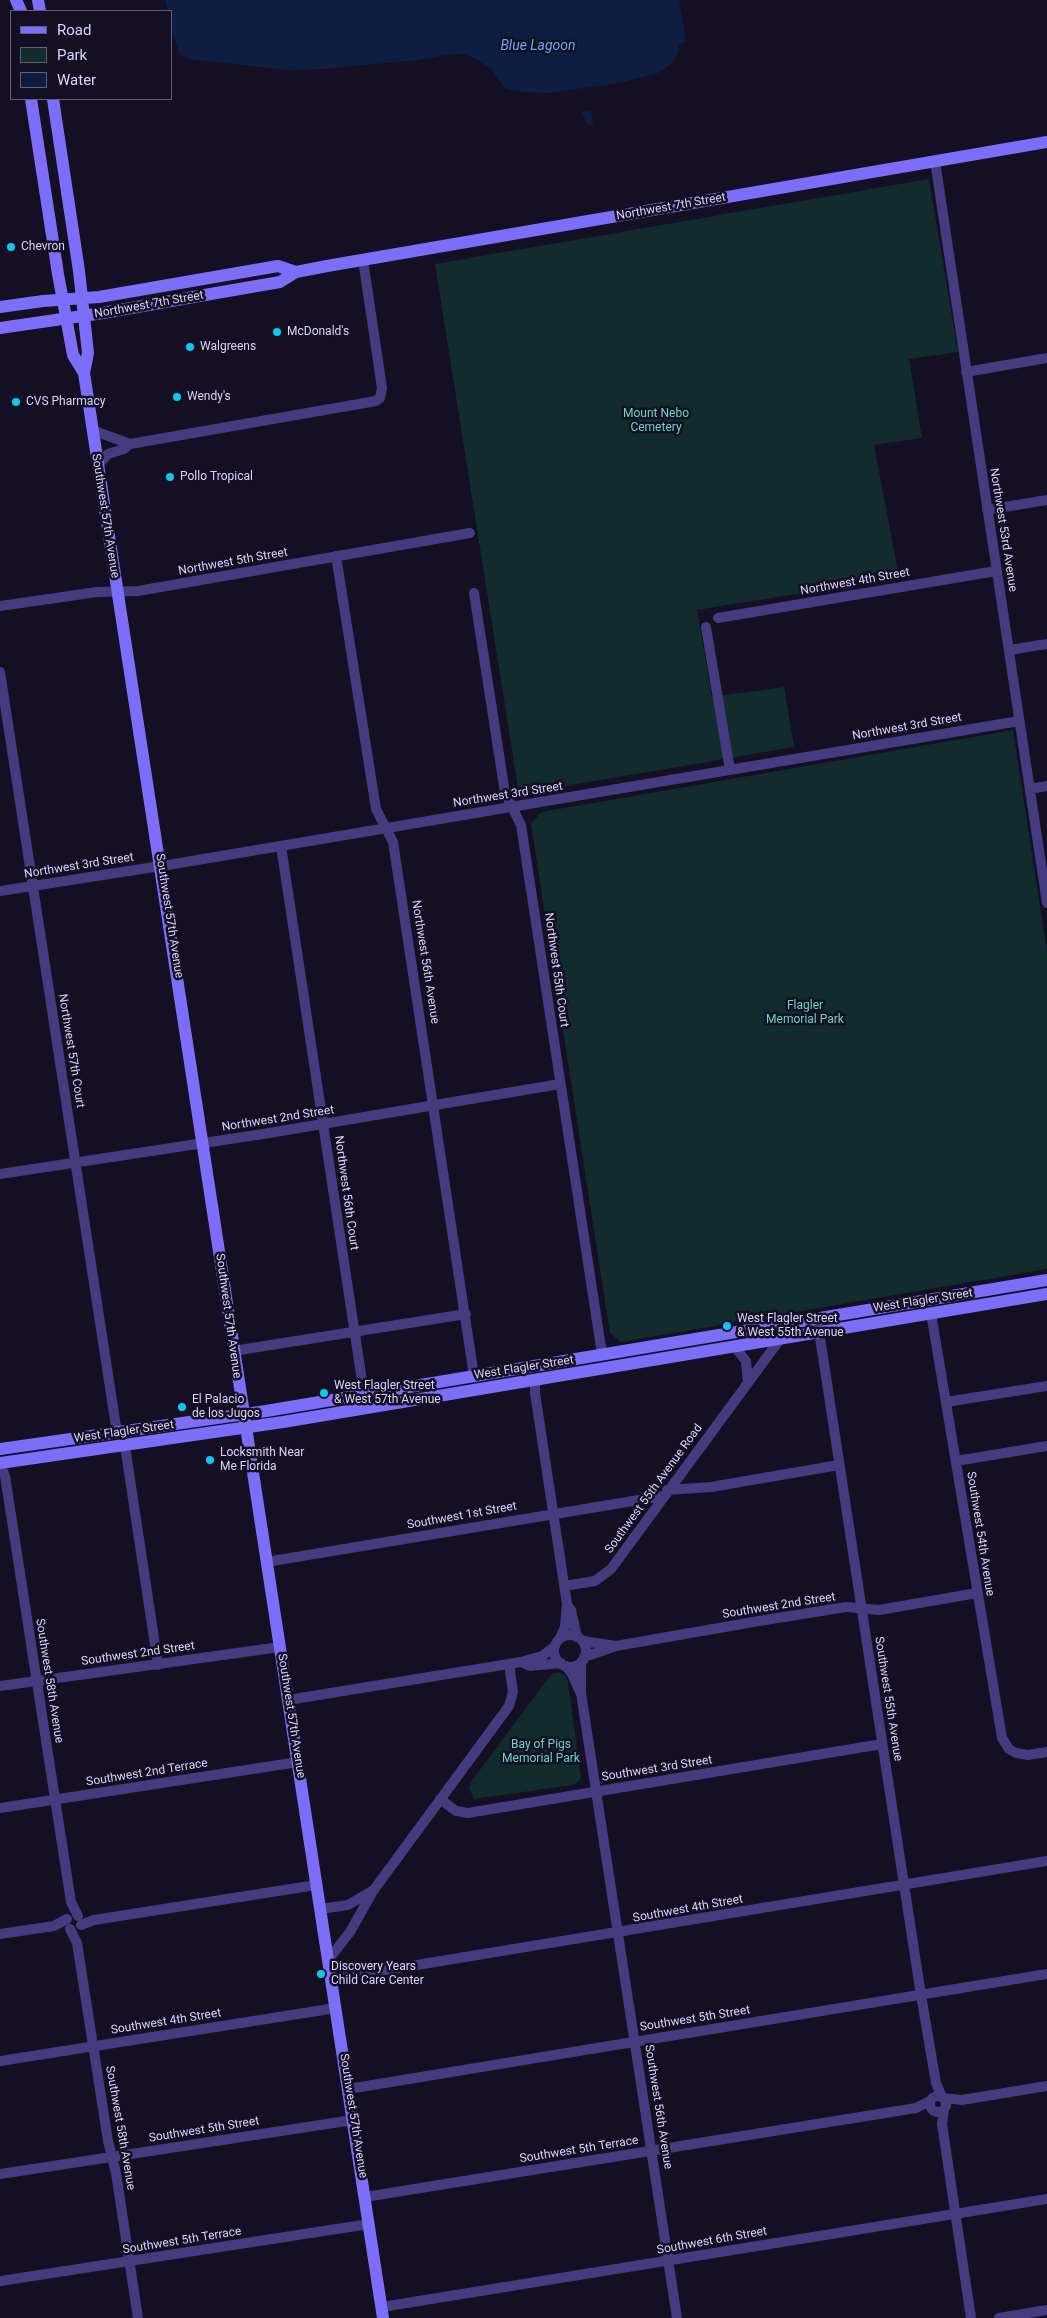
<!DOCTYPE html>
<style>
body{margin:0}
#map{position:relative;width:1047px;height:2318px;overflow:hidden;background:#140f23;font-family:Roboto,sans-serif}
canvas{display:block}
.legend{position:absolute;left:10px;top:10px;width:162px;height:90px;box-sizing:border-box;background:#140f23;border:1px solid #645d7a;margin:0;padding:6px 9px;list-style:none;font-size:15px;color:#dbd3fd}
.legend li{display:flex;align-items:center;gap:10px;height:25px}
.legend b{width:25px;border:1px solid #645d7a}
</style>
<div id="map">
<canvas width="1047" height="2318"></canvas>
<ul class="legend">
<li><b style="height:6px;background:#7c6ef8"></b>Road</li>
<li><b style="height:14px;background:#122b2c"></b>Park</li>
<li><b style="height:14px;background:#0e1e43"></b>Water</li>
</ul>
</div>
<script>
const c = document.querySelector('canvas').getContext('2d');
c.lineJoin = 'round';
function fill(path, color) { c.fillStyle = color; c.fill(path, 'evenodd'); }
const shape = rows => new Path2D(rows.map(r => 'M' + r).join(''));
function stroke(path, color, width, dash) { c.strokeStyle = color; c.lineWidth = width; c.lineCap = dash ? 'butt' : 'round'; c.setLineDash(dash || []); c.stroke(path); }
function label(font, color, halo, rows, align = 'center') {
  c.font = font + ' Roboto,sans-serif'; c.lineWidth = 5; c.setLineDash([]); c.textBaseline = 'middle'; c.strokeStyle = halo; c.fillStyle = color; for (const [text, x, y, turn = 0] of rows) {
    c.save(); c.translate(x, y); c.rotate((+turn || 0) * Math.PI / 180); c.textAlign = isNaN(turn) ? turn : align; if (halo) c.strokeText(text, 0, 0); c.fillText(text, 0, 0); c.restore();
  }
}
fill(shape([
 [929,179,958,352,909,359,922,438,874,445,899,577,697,610,712,697,784,687,794,747,519,794,435,264],
 [1013,730,1047,952,1047,1269,621,1342,610,1333,531,824,541,812],
 [554,1673,561,1673,566,1676,568,1682,581,1778,578,1782,572,1785,474,1799,469,1788,471,1782,549,1677]
]), '#122b2c');
fill(shape([
 [165,0,679,0,686,41,679,45,678,53,670,65,658,73,624,82,549,93,524,92,506,89,491,70,477,59,463,54,446,55,418,60,323,69,286,70,190,59,180,55,171,28,171,11,168,11],
 [591,110,593,125,591,125,586,124,582,112]
]), '#0e1e43');
stroke(shape([
 [935,161,1047,903],
 [966,372,1047,358],
 [92,430,130,444],
 [98,465,108,454,124,449,130,444,376,401,380,398,382,388,363,260],
 [987,510,1047,500],
 [336,556,376,809,393,842,474,1376],
 [474,593,505,793,521,825,602,1354],
 [0,606,97,592,138,591,470,533],
 [718,618,996,571],
 [706,627,730,770],
 [1009,650,1047,644],
 [0,672,117,1433],
 [1030,789,1047,786],
 [281,846,364,1394],
 [0,891,180,863,1019,721],
 [0,1174,263,1134,560,1084],
 [931,1313,1002,1738,1009,1749,1016,1753,1028,1755,1047,1752],
 [817,1318,921,1995,936,2083,942,2097],
 [734,1346,746,1361,748,1383],
 [233,1351,466,1314],
 [535,1379,535,1393,567,1604,565,1627,560,1638],
 [946,1402,1047,1386],
 [125,1446,158,1665],
 [956,1461,1047,1446],
 [0,1464,5,1476,71,1902,78,1916],
 [667,1490,711,1487,839,1465],
 [266,1562,663,1496],
 [564,1586,595,1581,611,1569,781,1338],
 [567,1605,571,1610,577,1637],
 '554 1651a16 16 0 1 1 32 0a16 16 0 1 1-32 0Z',
 [583,1641,616,1646],
 [584,1657,616,1646,759,1621,846,1607,879,1610,977,1593],
 [521,1662,530,1666,561,1663],
 [581,1662,581,1693,677,2318],
 [566,1666,572,1674,580,1692],
 [0,1686,280,1647],
 [288,1700,521,1662,542,1656,554,1647],
 [440,1799,456,1811,468,1813,882,1744],
 [0,1808,298,1762],
 [320,1909,348,1905,372,1891],
 [81,1925,94,1920,316,1885],
 [70,1929,77,1943,108,2141,116,2173,138,2318],
 [0,1934,54,1926,67,1919],
 [329,1959,350,1932,373,1891,509,1706,513,1692,509,1664],
 [332,1979,1047,1861],
 [0,2061,336,2008],
 [348,2089,1047,1974],
 '930 2104a8 8 0 1 1 16 0a8 8 0 1 1-16 0Z',
 [943,2098,962,2100,1047,2086],
 [944,2110,942,2124,971,2318],
 [0,2174,353,2120],
 [365,2197,916,2108,930,2101],
 [0,2281,369,2224],
 [382,2307,1047,2199],
 [999,2318,1047,2310]
]), '#443c7f', 10);
stroke(shape([
 [16,0,21,11],
 [38,0,40,11],
 [31,99,58,274,73,355,84,373],
 [53,99,79,271,88,353,84,373,383,2318],
 [0,307,43,301,99,297,278,266,296,272],
 [0,328,103,313,222,292,280,282,296,272,327,266,1047,142],
 [0,1449,266,1411,1047,1280],
 [0,1463,283,1422,1047,1294]
]), '#7c6ef8', 12);
for (const [x, y, r, color] of [
 [11,247,5,"#0bc8f1"],
 [277,332,5,"#0bc8f1"],
 [190,347,5,"#0bc8f1"],
 [177,397,5,"#0bc8f1"],
 [16,402,5,"#0bc8f1"],
 [170,477,5,"#0bc8f1"],
 [727,1326,5,"#0bc8f1"],
 [324,1393,5,"#0bc8f1"],
 [182,1407,5,"#0bc8f1"],
 [210,1460,5,"#0bc8f1"],
 [321,1974,5,"#0bc8f1"]
]) { const dot = new Path2D(); dot.arc(x, y, r, 0, 2 * Math.PI); c.fillStyle = color; c.fill(dot); stroke(dot, '#140f23', 2); }
label('12px', '#dbd3fd', '#140f23', [
 ["Northwest 7th Street",671,207,-10],
 ["Northwest 7th Street",149,305,-10],
 ["Southwest 57th Avenue",105,516,81],
 ["Northwest 53rd Avenue",1003,530,81],
 ["Northwest 5th Street",233,562,-10],
 ["Northwest 4th Street",855,582,-10],
 ["Northwest 3rd Street",907,727,-10],
 ["Northwest 3rd Street",508,795,-9],
 ["Northwest 3rd Street",79,866,-9],
 ["Southwest 57th Avenue",169,916,81],
 ["Northwest 56th Avenue",425,962,81],
 ["Northwest 55th Court",556,970,82],
 ["Northwest 57th Court",71,1051,81],
 ["Northwest 2nd Street",278,1119,-9],
 ["Northwest 56th Court",346,1193,82],
 ["West Flagler Street",923,1301,-9],
 ["Southwest 57th Avenue",228,1316,82],
 ["West Flagler Street",524,1368,-9],
 ["West Flagler Street",124,1432,-8],
 ["Southwest 55th Avenue Road",654,1489,-54],
 ["Southwest 1st Street",462,1516,-10],
 ["Southwest 54th Avenue",980,1534,81],
 ["Southwest 2nd Street",779,1606,-9],
 ["Southwest 2nd Street",138,1654,-8],
 ["Southwest 58th Avenue",49,1681,81],
 ["Southwest 55th Avenue",888,1699,81],
 ["Southwest 57th Avenue",291,1716,81],
 ["Southwest 3rd Street",657,1769,-9],
 ["Southwest 2nd Terrace",147,1773,-9],
 ["Southwest 4th Street",688,1909,-10],
 ["Southwest 5th Street",695,2019,-9],
 ["Southwest 4th Street",166,2022,-9],
 ["Southwest 56th Avenue",658,2107,81],
 ["Southwest 57th Avenue",353,2116,81],
 ["Southwest 58th Avenue",120,2128,80],
 ["Southwest 5th Street",204,2130,-9],
 ["Southwest 5th Terrace",579,2150,-9],
 ["Southwest 5th Terrace",182,2241,-9],
 ["Southwest 6th Street",712,2241,-10]
]);
label('12px', '#dbd3fd', '#140f23', [
 ["Chevron",21,247],
 ["McDonald's",287,332],
 ["Walgreens",200,347],
 ["Wendy's",187,397],
 ["CVS Pharmacy",26,402],
 ["Pollo Tropical",180,477],
 ["West Flagler Street",737,1319],
 ["& West 55th Avenue",737,1333],
 ["West Flagler Street",334,1386],
 ["& West 57th Avenue",334,1400],
 ["El Palacio",192,1400],
 ["de los Jugos",192,1414],
 ["Locksmith Near",220,1453],
 ["Me Florida",220,1467],
 ["Discovery Years",331,1967],
 ["Child Care Center",331,1981]
], 'left');
label('12px', '#62dac5', '#140f23', [
 ["Mount Nebo",656,414],
 ["Cemetery",656,428],
 ["Flagler",805,1006],
 ["Memorial Park",805,1020],
 ["Bay of Pigs",541,1745],
 ["Memorial Park",541,1759]
]);
label('italic 14px', '#66a9f8', '#140f23', [
 ["Blue Lagoon",538,46]
]);
</script>
